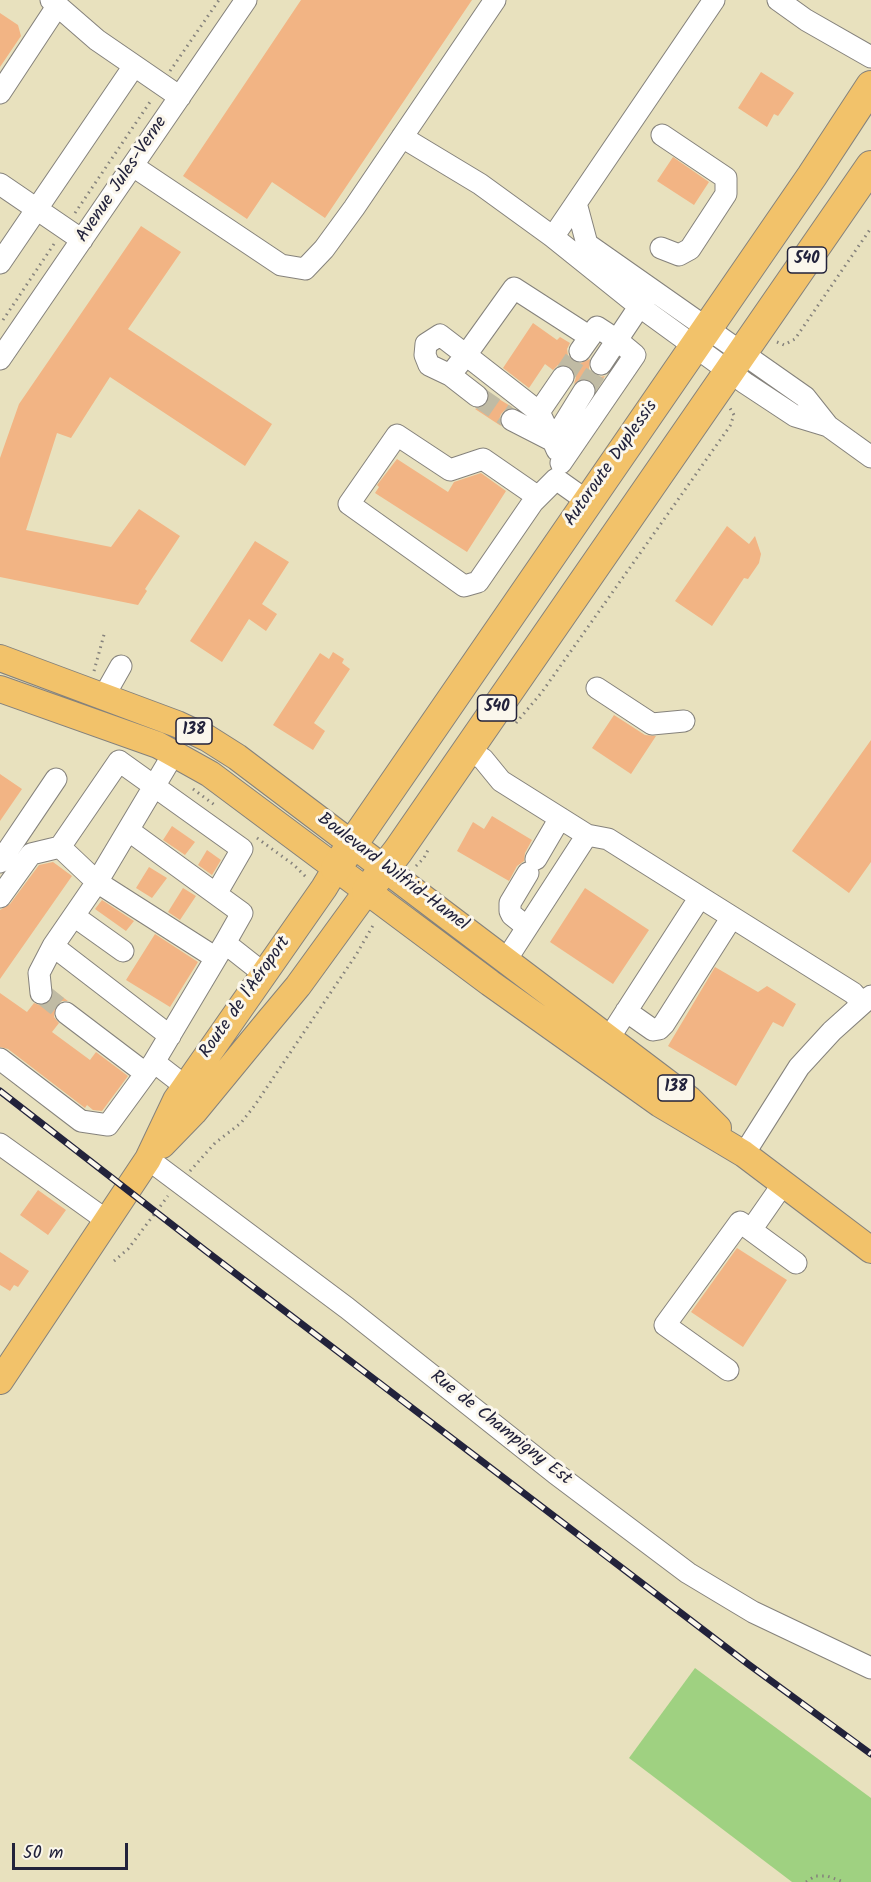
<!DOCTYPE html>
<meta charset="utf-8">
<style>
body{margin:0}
#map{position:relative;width:871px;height:1882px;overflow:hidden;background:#e8e1be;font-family:Kalam,sans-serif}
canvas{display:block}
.scale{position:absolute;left:12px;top:1843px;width:116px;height:27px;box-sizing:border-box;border:3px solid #22223b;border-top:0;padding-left:8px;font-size:18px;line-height:21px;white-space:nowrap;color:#22223b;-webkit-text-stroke:4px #fbf7ec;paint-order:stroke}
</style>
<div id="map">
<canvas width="871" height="1882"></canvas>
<div class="scale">50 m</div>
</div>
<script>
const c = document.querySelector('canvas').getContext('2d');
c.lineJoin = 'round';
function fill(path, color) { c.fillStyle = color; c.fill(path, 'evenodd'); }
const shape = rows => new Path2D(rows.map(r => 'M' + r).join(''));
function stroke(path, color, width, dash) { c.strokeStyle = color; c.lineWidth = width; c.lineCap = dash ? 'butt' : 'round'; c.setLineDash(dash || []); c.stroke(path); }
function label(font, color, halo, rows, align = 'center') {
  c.font = font + ' Kalam,sans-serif'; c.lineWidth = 6; c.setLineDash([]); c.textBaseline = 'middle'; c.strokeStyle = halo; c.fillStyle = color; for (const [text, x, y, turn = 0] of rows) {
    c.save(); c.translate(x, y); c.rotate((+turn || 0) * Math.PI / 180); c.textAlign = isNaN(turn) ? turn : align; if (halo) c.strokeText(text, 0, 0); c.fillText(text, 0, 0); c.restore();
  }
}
fill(shape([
 [695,1668,871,1798,871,1882,792,1882,629,1758]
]), '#9fd181');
fill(shape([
 [301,0,472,0,325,218,272,182,247,219,183,176],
 [0,13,18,25,21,36,0,67],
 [761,72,794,93,778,116,774,114,767,127,738,108],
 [673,157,709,182,694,205,657,181],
 [141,226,181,252,128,329,272,424,245,466,110,377,71,438,57,433,26,530,111,547,139,509,180,536,145,589,147,591,138,605,0,577,0,458,19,404],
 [533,323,557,340,560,337,570,343,567,349,568,356,573,362,579,364,590,359,589,369,593,374,600,377,605,376,596,389,591,381,585,378,579,380,574,384,576,377,574,371,565,364,558,365,553,370,545,364,529,388,503,368],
 [489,393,512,407,506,409,501,414,499,420,501,426,475,409,487,404],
 [397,459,448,492,454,482,481,473,506,491,467,552,375,493,379,487,377,485],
 [727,526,749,544,755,536,761,554,759,563,748,579,744,578,712,626,675,601],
 [255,541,289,562,262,604,277,614,266,631,249,619,222,662,190,641],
 [333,652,344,659,342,663,350,669,314,723,325,731,313,750,273,725,320,653,329,659],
 [614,715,645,735,656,736,631,774,592,748],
 [871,740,871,862,849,893,792,851],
 [0,774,22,789,0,821],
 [492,816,532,840,525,853,524,861,517,866,509,881,457,851,473,822,484,829],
 [172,826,195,842,185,855,163,840],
 [207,850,221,860,212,875,198,865],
 [53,862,72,876,0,979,0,910,10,904,39,865],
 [149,867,167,878,152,898,136,888],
 [183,888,196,896,180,920,168,912],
 [585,888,649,930,613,984,550,942],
 [102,900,134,921,126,931,95,909],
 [155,934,198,962,170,1007,126,980],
 [715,967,758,992,767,986,796,1004,783,1027,773,1022,736,1086,668,1046],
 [53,990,68,1001,62,1001,56,1006,54,1017,59,1023,52,1032,90,1060,96,1052,128,1076,102,1111,93,1110,87,1105,85,1108,8,1049,0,1047,0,993,27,1012,34,1003,42,1006,49,1003,53,998],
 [38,1190,66,1210,48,1235,20,1215],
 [737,1248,787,1280,743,1347,691,1312],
 [0,1252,29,1271,18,1287,14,1285,10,1291,0,1285]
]), '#f2b484');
stroke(shape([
 [563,377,580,351],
 [584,391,601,364],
 [477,396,512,420],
 [41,993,66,1013]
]), '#c0bba4', 21, [21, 10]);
const minor = shape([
 [51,0,97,40,180,97],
 [778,0,806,20,871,57],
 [0,93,58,5],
 [402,137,480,184,553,237,639,306,745,383,795,416,828,426],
 [133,166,281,265,305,269,324,249,354,208,495,0],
 [0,184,82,240],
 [576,203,587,244,805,397,828,426,871,457],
 [553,237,714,0],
 [661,248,679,255,690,249,726,194,726,178,662,135],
 [0,263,134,66],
 [0,359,246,0],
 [601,364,647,295],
 [450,375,477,396],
 [539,412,563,377],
 [512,420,553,441],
 [553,441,539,412,466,355,440,335,426,344,425,355,429,365,450,375,466,355,514,288,590,337],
 [557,450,553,441,584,391],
 [561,463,635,355,617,340,597,327,580,351],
 [538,497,483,459,450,470,397,435,349,504,464,586,478,582,533,502,556,479,587,501],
 [597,688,652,724,684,721],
 [104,696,121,666],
 [468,750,483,759,501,781,587,835,608,839,700,897],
 [128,830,242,913,225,943],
 [60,847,97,882,216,958,225,943,263,973],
 [536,859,560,818],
 [0,862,56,779],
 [0,897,31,854,60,847,119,761,242,849,216,894],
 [74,916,123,951],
 [527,927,512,915,510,911,510,903,528,873],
 [53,946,97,882,174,753],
 [506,960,587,835],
 [41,993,39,973,53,946,170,1036],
 [626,1011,653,1030,659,1029,664,1024,732,917],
 [66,1013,145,1073],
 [609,1038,700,897,853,993,862,1003],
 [0,1059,81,1121,108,1125,154,1062,185,1086],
 [154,1062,216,958],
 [0,1144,106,1220],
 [744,1154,799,1067,832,1031,871,996],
 [148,1159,347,1308,555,1473,688,1573,753,1612,871,1668],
 [751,1230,796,1263],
 [728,1370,665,1325,740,1222,751,1230,783,1184]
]);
const major = shape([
 [0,658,177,724,207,738,237,757,689,1099,718,1128],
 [0,689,158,745,210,774,490,983,660,1104,744,1154,871,1250],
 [162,1145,194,1112,268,1022,298,986,367,891],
 [0,1381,148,1159,176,1100,324,888,336,868]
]);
const highway = shape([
 [336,868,812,176,871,86],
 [367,891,398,851,871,166]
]);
stroke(minor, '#85827c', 23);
stroke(major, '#85827c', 28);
stroke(highway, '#85827c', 32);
stroke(shape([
 [170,71,219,0],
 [75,213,152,99],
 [3,320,56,241],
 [777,342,784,345,795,339,871,228],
 [94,671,105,631],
 [516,723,542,692,730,426,734,415,730,408],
 [193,789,216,806],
 [257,838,294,865,308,879],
 [416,866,424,858,428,850],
 [190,1171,215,1143,241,1123,255,1105,356,955,375,922],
 [114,1261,128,1249,168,1196],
 [806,1882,815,1876,827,1876,844,1882]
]), '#85827c', 3, [1.5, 4.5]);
stroke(minor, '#fff', 21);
stroke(major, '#f2c26a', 26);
stroke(highway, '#f2c26a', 30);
const rail = shape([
 [0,1091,206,1251,748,1664,871,1754]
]);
stroke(rail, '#22223b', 7);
stroke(rail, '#fbf7ec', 4.5, [14]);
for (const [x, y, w] of [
 [807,260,39],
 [497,708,39],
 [194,731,36],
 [676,1088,36]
]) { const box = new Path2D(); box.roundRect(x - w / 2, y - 13, w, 26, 4.5); c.fillStyle = '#fbf7ec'; c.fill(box); stroke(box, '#22223b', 1.5); }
label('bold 16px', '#22223b', null, [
 ["540",807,260],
 ["540",497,708],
 ["138",194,731],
 ["138",676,1088]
]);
label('18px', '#22223b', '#fbf7ec', [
 ["Avenue Jules-Verne",123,180,-56],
 ["Autoroute Duplessis",612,464,-55],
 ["Boulevard Wilfrid-Hamel",392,873,37],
 ["Route de l'Aéroport",246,998,-55],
 ["Rue de Champigny Est",500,1429,38]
]);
</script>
